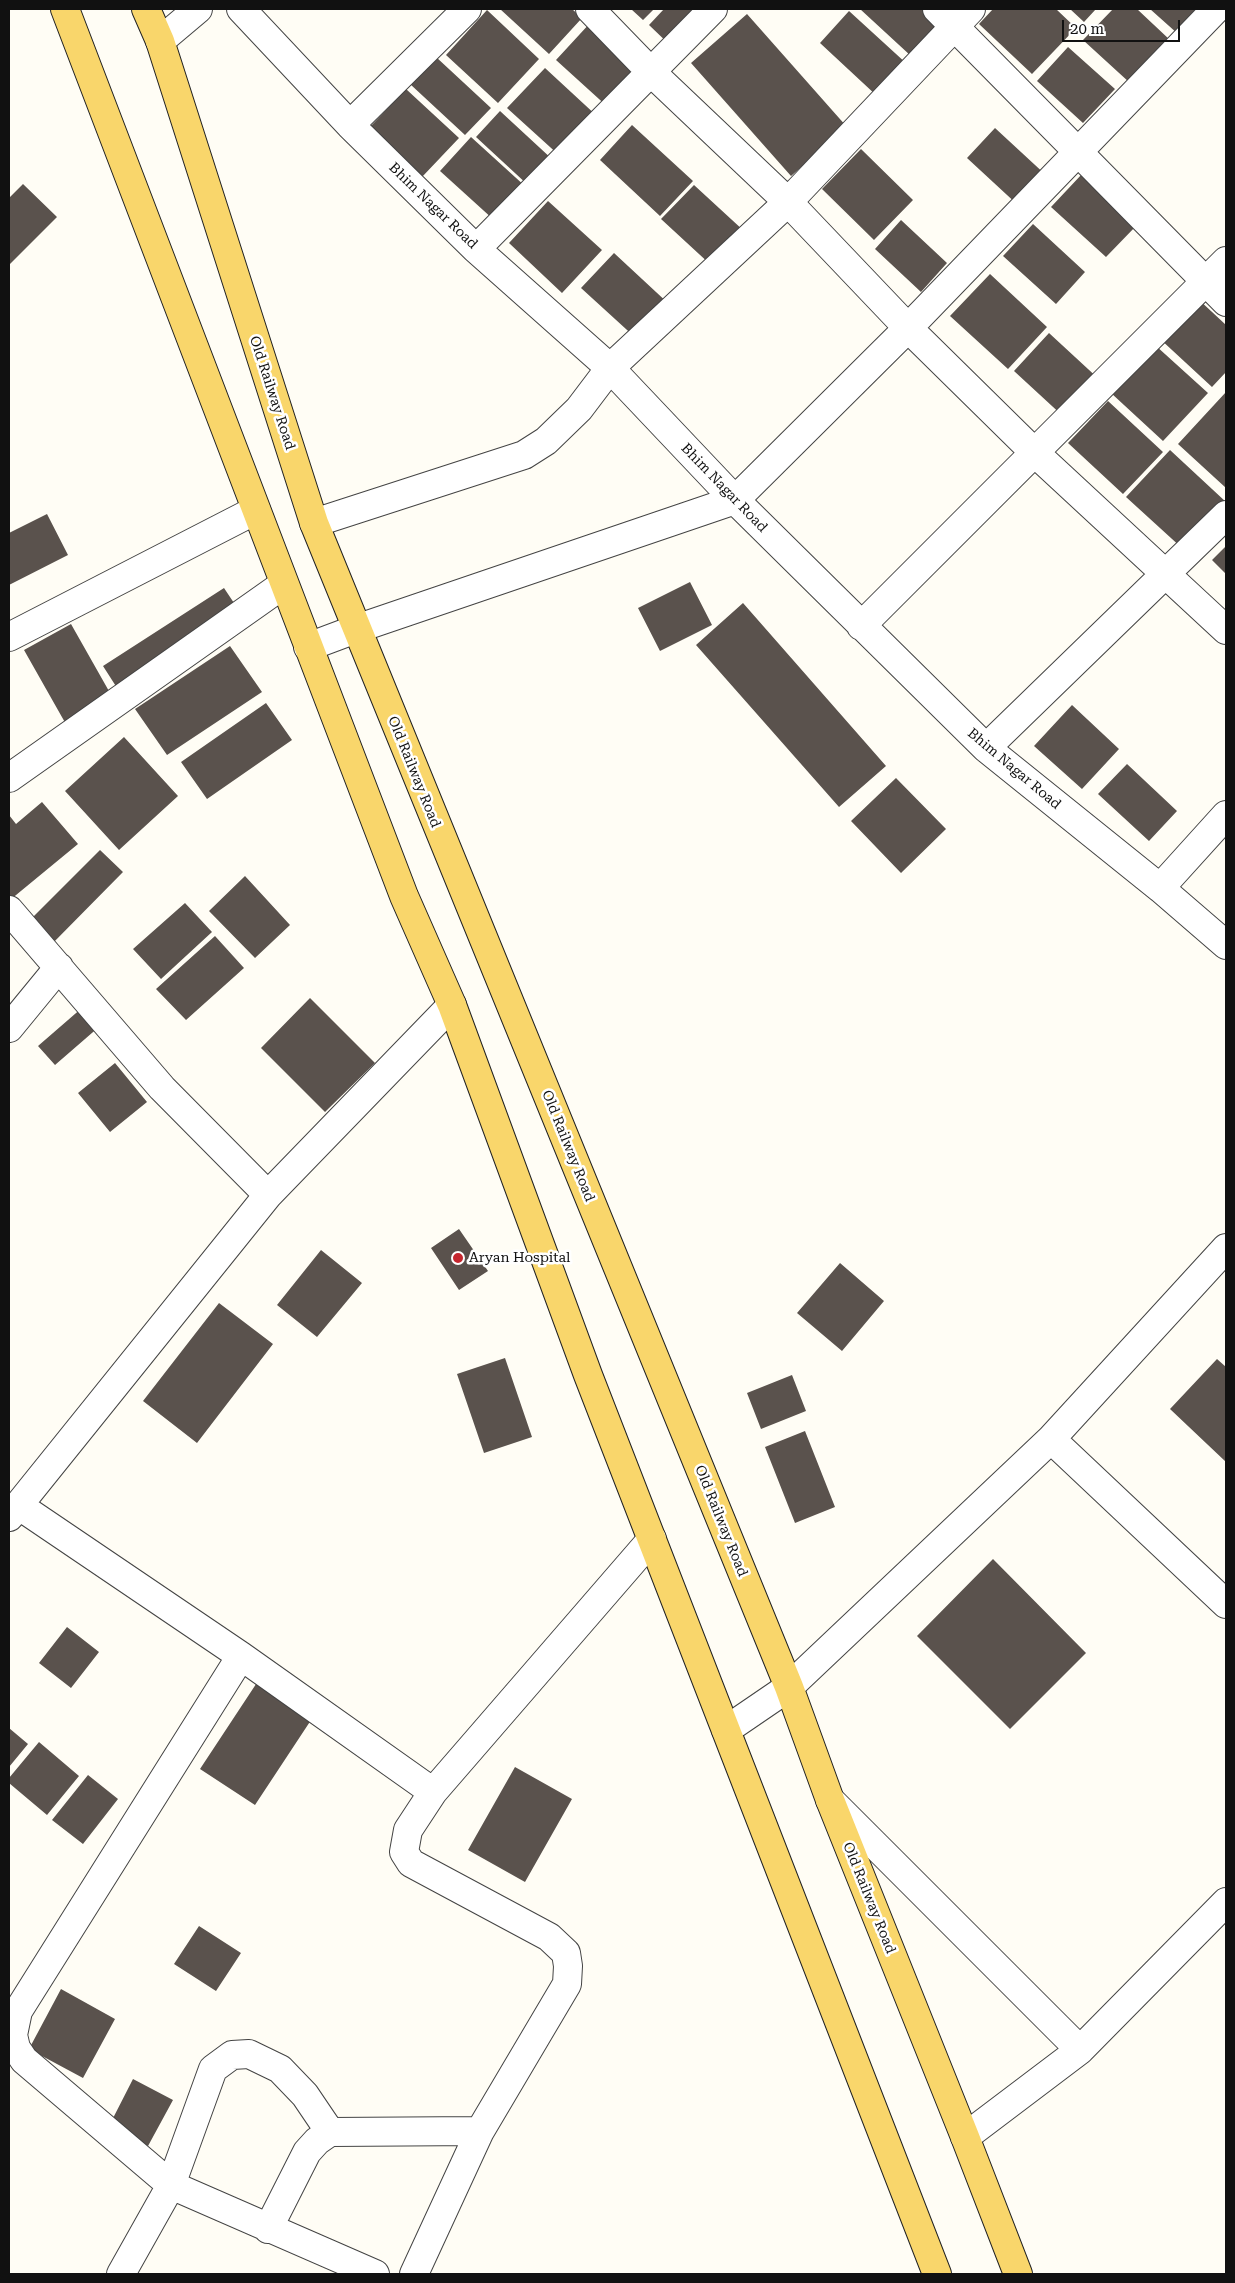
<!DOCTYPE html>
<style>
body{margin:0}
#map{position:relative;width:1235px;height:2283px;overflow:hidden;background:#fffdf5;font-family:"Roboto Serif",serif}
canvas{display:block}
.frame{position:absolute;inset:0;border:10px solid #111;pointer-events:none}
.scale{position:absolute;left:1062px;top:20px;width:118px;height:22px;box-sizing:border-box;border:2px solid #111;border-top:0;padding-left:6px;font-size:15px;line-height:18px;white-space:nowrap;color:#111;-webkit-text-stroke:4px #fff;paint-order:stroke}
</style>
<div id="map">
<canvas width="1235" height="2283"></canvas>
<div class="frame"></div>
<div class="scale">20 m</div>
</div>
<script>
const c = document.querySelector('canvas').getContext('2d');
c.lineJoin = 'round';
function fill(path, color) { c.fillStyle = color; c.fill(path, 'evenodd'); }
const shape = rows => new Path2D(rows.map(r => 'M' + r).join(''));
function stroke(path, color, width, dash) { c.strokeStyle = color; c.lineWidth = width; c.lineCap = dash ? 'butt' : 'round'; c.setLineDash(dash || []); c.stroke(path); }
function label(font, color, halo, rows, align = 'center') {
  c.font = font + ' "Roboto Serif",serif'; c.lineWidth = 5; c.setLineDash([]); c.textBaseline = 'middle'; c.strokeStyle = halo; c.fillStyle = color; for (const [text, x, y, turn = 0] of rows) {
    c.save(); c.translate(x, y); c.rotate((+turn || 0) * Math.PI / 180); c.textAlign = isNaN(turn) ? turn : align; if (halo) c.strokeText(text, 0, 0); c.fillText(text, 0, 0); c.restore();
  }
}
fill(shape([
 [500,9,572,9,582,18,549,54],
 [631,9,654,9,643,20],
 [664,9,711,9,673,48,649,25],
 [860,9,933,9,945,20,911,56],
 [993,9,1056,9,1076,28,1032,74,979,24],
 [1070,9,1096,9,1084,22],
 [1113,9,1137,9,1170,40,1130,83,1083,40],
 [1150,9,1201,9,1178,34],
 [487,10,539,59,498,103,446,55],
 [849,11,907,64,877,96,820,43],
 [747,14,847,127,791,176,691,63],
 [591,22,645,72,610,109,556,60],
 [1068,47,1115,89,1083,123,1037,81],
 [436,57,491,108,465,135,410,84],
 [545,68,598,117,561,157,507,108],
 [406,89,459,138,422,177,369,128],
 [500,111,553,160,529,186,476,137],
 [632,125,693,181,660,216,600,160],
 [995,128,1048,177,1020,207,967,158],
 [471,137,526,187,494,220,440,171],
 [861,149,913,200,874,240,822,189],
 [1082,174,1137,225,1106,257,1051,207],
 [23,184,57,217,9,265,9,198],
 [694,185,744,231,712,266,661,219],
 [548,201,602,250,562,293,509,243],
 [901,220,947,263,921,292,875,249],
 [1033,224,1085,272,1056,304,1003,256],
 [614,253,670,305,638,340,581,288],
 [990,274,1047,327,1008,369,950,316],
 [1197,298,1226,325,1226,372,1212,387,1159,338],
 [1049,333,1101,381,1065,418,1014,371],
 [1155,345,1208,393,1163,441,1111,393],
 [1226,392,1226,488,1178,444],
 [1108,401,1163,452,1123,494,1068,443],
 [1170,450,1226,502,1183,549,1126,497],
 [47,514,68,555,9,585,9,533],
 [1226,546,1226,574,1212,560],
 [690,582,712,625,660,651,638,608],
 [224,588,240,612,119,691,103,666],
 [743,603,886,766,839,807,696,645],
 [71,624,114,700,67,726,24,650],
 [230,646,262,692,167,755,135,709],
 [266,703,292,740,207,799,181,762],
 [1072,705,1119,749,1082,789,1034,746],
 [124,737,178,796,119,850,65,791],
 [1127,764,1177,811,1149,841,1098,794],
 [896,778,946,829,901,873,851,821],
 [42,802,78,844,10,900,9,815,16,824],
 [100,850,123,872,50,946,27,923],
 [245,876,290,925,255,958,209,911],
 [185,903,212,932,161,979,133,949],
 [215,936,244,968,186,1020,156,989],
 [310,998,375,1063,325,1112,261,1048],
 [83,1007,100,1026,55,1065,38,1046],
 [115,1063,147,1102,110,1132,78,1093],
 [459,1229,488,1271,459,1290,431,1248],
 [321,1250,362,1283,317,1337,277,1305],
 [840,1263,884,1301,842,1351,797,1313],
 [219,1303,273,1344,197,1443,143,1401],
 [505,1358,532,1437,484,1453,457,1374],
 [1217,1359,1226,1367,1226,1462,1170,1409],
 [792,1375,806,1411,761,1429,747,1393],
 [805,1431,835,1507,795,1523,765,1447],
 [993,1559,1086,1653,1010,1729,917,1636],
 [67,1627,99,1652,71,1688,39,1663],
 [262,1675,317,1711,255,1805,200,1769],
 [9,1728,28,1744,9,1767],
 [39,1742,79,1776,47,1815,9,1783,9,1778],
 [515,1767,572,1799,525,1882,468,1850],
 [88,1775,118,1799,83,1844,52,1820],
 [199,1926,241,1953,216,1991,174,1964],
 [61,1989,115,2019,83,2078,29,2049],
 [133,2079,173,2100,148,2146,109,2126]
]), '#5a524d');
const minor = shape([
 [241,9,350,125,476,249,610,368,735,500,986,748,1160,888,1226,945],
 [590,9,651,72,788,202,908,328,1034,452,1226,630],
 [937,9,1226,302],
 [160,41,198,9],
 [350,125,467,9],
 [476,249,713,9],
 [314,523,524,455,546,441,579,409,610,368,788,202,971,9],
 [861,626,1226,261],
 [9,637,256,510],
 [308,647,356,629,735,500,908,328,1216,9],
 [986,748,1226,515],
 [9,778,284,584],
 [1160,888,1226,815],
 [9,910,162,1088,268,1195],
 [9,1028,59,967],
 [1051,1439,1226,1604],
 [18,1505,241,1656,433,1792],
 [9,1517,268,1195,452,1005],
 [241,1656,18,2011,13,2035,16,2048,24,2060,171,2185,375,2274],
 [726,1730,789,1687,1051,1439,1226,1248],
 [830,1800,1080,2050],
 [965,2137,1080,2050,1226,1902],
 [268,2229,307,2152,317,2141,330,2132,480,2131],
 [121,2274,171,2185,213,2069,232,2055,249,2054,280,2069,305,2095,330,2132],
 [414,2274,480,2131,567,1984,568,1966,566,1953,549,1937,411,1863,404,1852,408,1830,433,1792,652,1539]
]);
const major = shape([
 [65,9,404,896,452,1005,588,1375,937,2274],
 [146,9,160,41,314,523,789,1687,830,1800,965,2137,1018,2274]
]);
stroke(minor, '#444', 30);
stroke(major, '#222', 30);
stroke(minor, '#fff', 28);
stroke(major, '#f9d66b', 28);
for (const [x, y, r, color] of [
 [458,1258,6,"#c4262e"]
]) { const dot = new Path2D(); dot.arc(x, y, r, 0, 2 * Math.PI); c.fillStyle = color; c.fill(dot); stroke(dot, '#fff', 2); }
label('14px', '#111', '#fff', [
 ["Bhim Nagar Road",433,206,44],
 ["Old Railway Road",272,393,72],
 ["Bhim Nagar Road",724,488,46],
 ["Bhim Nagar Road",1014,769,40],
 ["Old Railway Road",414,772,68],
 ["Old Railway Road",568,1146,68],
 ["Old Railway Road",721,1521,68],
 ["Old Railway Road",869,1898,68]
]);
label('14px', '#111', '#fff', [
 ["Aryan Hospital",469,1258]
], 'left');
</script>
